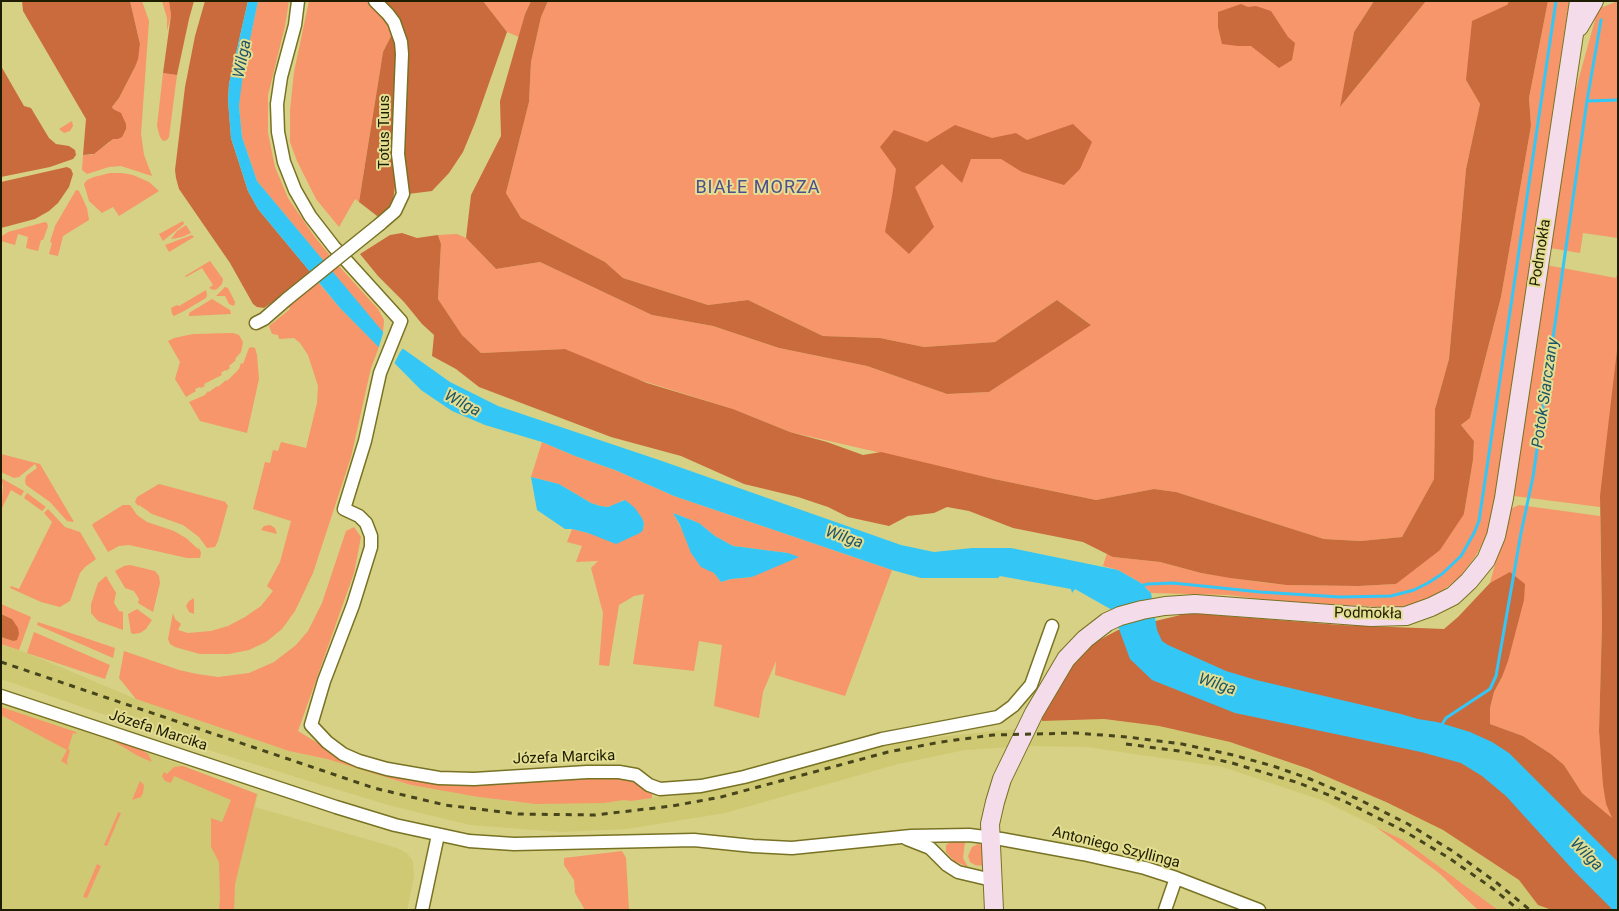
<!DOCTYPE html>
<meta charset="utf-8">
<style>
body{margin:0}
#map{position:relative;width:1619px;height:911px;overflow:hidden;background:#d6d184;font-family:Roboto,sans-serif}
canvas{display:block}
.frame{position:absolute;inset:0;border:2px solid #1f1d00;pointer-events:none}
</style>
<div id="map">
<canvas width="1619" height="911"></canvas>
<div class="frame"></div>
</div>
<script>
const c = document.querySelector('canvas').getContext('2d');
c.lineJoin = 'round';
function fill(path, color) { c.fillStyle = color; c.fill(path, 'evenodd'); }
const shape = rows => new Path2D(rows.map(r => 'M' + r).join(''));
function stroke(path, color, width, dash) { c.strokeStyle = color; c.lineWidth = width; c.lineCap = dash ? 'butt' : 'round'; c.setLineDash(dash || []); c.stroke(path); }
function label(font, color, halo, rows, align = 'center') {
  c.font = font + ' Roboto,sans-serif'; c.lineWidth = 4; c.setLineDash([]); c.textBaseline = 'middle'; c.strokeStyle = halo; c.fillStyle = color; for (const [text, x, y, turn = 0] of rows) {
    c.save(); c.translate(x, y); c.rotate((+turn || 0) * Math.PI / 180); c.textAlign = isNaN(turn) ? turn : align; if (halo) c.strokeText(text, 0, 0); c.fillText(text, 0, 0); c.restore();
  }
}
fill(shape([
 [1,644,27,653,136,699,289,751,327,759,411,785,514,802,604,803,624,800,631,801,663,796,672,797,881,743,1015,729,1016,731,1009,747,965,750,898,764,725,813,627,829,561,832,470,825,392,806,312,782,183,742,1,679],
 [1,702,112,739,258,794,255,807,397,848,407,853,413,861,414,877,407,910,1,910],
 [1104,719,1159,726,1230,742,1308,769,1386,802,1443,830,1519,880,1538,905,1552,910,1498,910,1403,840,1324,801,1223,767,1087,747,1030,746,1029,743,1036,728,1042,721]
]), '#cfc973');
fill(shape([
 [130,1,142,1,149,21,141,134,144,155,152,176,121,166,109,167,87,174,82,170,83,155,92,155,110,142,112,107,119,98,135,67,140,44],
 [162,1,169,1,171,15,167,31,167,18],
 [258,1,289,1,285,26,268,95,268,133,275,167,288,198,314,236,332,258,325,263,257,181,242,137,239,106,240,86],
 [309,1,368,1,377,9,393,32,383,52,359,202,355,199,339,227,316,199,297,161,290,142,290,110,294,72],
 [483,1,531,1,525,14,519,37,507,32],
 [548,1,1374,1,1354,32,1341,106,1426,1,1509,1,1466,80,1480,104,1466,169,1449,359,1435,409,1434,479,1402,537,1361,541,1324,539,1176,492,1154,489,1096,500,994,479,790,432,733,409,627,376,565,349,481,353,462,335,438,299,441,244,438,235,457,234,466,238,496,269,540,262,652,315,713,326,779,348,867,366,947,394,989,392,1090,324,1057,300,995,342,924,347,880,338,823,336,748,300,708,305,623,278,605,262,521,218,506,193,529,102,531,62,541,17],
 [1548,1,1569,1,1492,518,1486,537,1475,557,1459,578,1443,590,1424,601,1400,607,1377,607,1278,601,1228,595,1151,593,1141,583,1118,570,1103,566,1107,553,1113,557,1160,562,1201,573,1259,582,1286,585,1359,586,1396,584,1412,569,1464,514,1473,460,1474,441,1461,425,1470,418,1501,297,1531,126,1529,98],
 [1618,1,1618,238,1583,233,1580,253,1550,248,1572,103,1598,9],
 [163,73,177,75,169,137,167,140,163,141,160,137,157,126],
 [72,121,73,126,70,131,64,133,59,129],
 [110,173,122,173,133,175,149,182,159,191,119,216,113,207,102,213,89,201,84,184,87,180,94,177],
 [76,190,79,191,87,208,89,220,63,236,58,256,49,254,52,243,50,242,55,226],
 [183,221,184,224,163,241,159,234],
 [45,222,47,223,48,226,43,240,41,240,38,251,26,248,28,237,18,234,15,245,1,241,2,236,8,232],
 [186,225,191,233,182,237,171,239,177,231],
 [192,235,194,237,169,252,165,245],
 [210,261,223,279,222,284,217,289,214,290,209,288,213,285,202,268,186,277,185,276],
 [337,264,378,309,384,320,383,333,330,270],
 [1546,265,1616,278,1618,271,1618,341,1600,507,1514,496],
 [318,282,340,308,379,347,371,368,351,457,313,573,295,611,282,629,266,642,249,650,229,654,200,654,175,647,170,644,168,639,173,613,175,619,181,624,178,630,188,633,211,631,228,626,245,617,261,606,273,591,267,586,280,562,291,521,253,509,265,462,270,463,273,450,278,451,281,442,306,448,317,403,318,386,308,355,300,343,294,338,279,339,278,335,272,334,269,326,290,309,289,307,292,304,291,303],
 [225,287,228,288,235,302,234,306,229,304,225,296,216,296],
 [206,290,207,295,206,298,184,311,174,316,172,314,171,308,177,305,179,306],
 [212,299,230,310,231,314,189,316,189,313],
 [233,333,239,335,243,342,241,352,235,359,236,360,229,366,230,368,226,371,225,370,221,373,222,375,204,384,205,386,201,388,200,387,195,389,196,391,186,397,175,379,180,362,168,341,174,338,193,334],
 [251,347,255,348,257,355,259,379,247,433,200,421,189,402,205,395,208,391,209,392,217,386,218,387,226,380,227,381,239,369,241,363,243,364,249,348],
 [542,442,575,456,615,470,674,496,892,570,845,696,775,675,776,661,763,692,759,718,714,706,722,645,699,641,694,671,633,664,644,594,634,596,619,605,609,666,599,665,603,613,591,568,598,561,576,562,582,546,567,542,572,529,588,533,643,530,644,523,642,518,623,500,617,504,608,507,600,506,591,503,559,484,531,477],
 [673,513,699,523,715,536,733,546,788,553,752,577,731,579,721,582,686,537],
 [1,454,40,464,74,522,67,521,50,502,26,485,25,481,26,476,37,468,35,464,19,477,14,478,1,472],
 [1,478,24,491,21,496,11,490,1,510,3,486],
 [159,484,226,502,226,504,228,505,218,541,215,547,207,548,199,537,183,525,152,514,139,505,138,506,135,502,137,497],
 [27,493,46,507,42,511,24,498],
 [123,505,130,505,137,515,147,522,174,531,186,538,198,549,199,548,201,553,200,558,187,558,129,545,119,546,108,552,92,525,94,523],
 [1519,505,1600,516,1602,624,1599,731,1606,804,1613,819,1582,793,1564,765,1551,754,1523,736,1490,724,1490,708,1494,692,1502,677,1490,583,1510,509],
 [48,509,65,527,80,532,96,559,85,567,80,573,70,601,60,607,41,602,10,588,11,586,19,589,52,522,44,513],
 [270,525,275,528,277,534,261,530,264,526],
 [354,527,361,537,354,573,298,731,334,753,413,777,611,774,635,780,652,792,652,798,631,801,624,800,604,803,536,804,479,797,411,785,327,759,289,751,136,699,119,678,124,651,179,670,197,674,218,677,249,673,274,662,296,645,308,631,322,603,346,531],
 [130,565,155,571,159,576,160,583,153,612,138,603,139,599,134,591,125,588,115,571,124,566],
 [106,576,116,593,114,603,119,611,123,612,123,630,98,621,91,613,91,604,98,583],
 [194,598,194,614,189,612,186,606,189,601],
 [1,604,31,617,19,650,1,644,1,637,13,641,12,619,1,614],
 [137,609,152,620,146,629,140,633,133,634,131,633,128,614],
 [38,622,115,648,113,658,37,625],
 [34,632,110,665,105,679,27,653],
 [1,707,76,732,77,734,73,733,68,749,70,750,67,761,68,765,61,761,67,750,1,715],
 [110,739,139,748,148,754,152,762,138,756],
 [183,766,257,794,235,884,234,910,219,910,220,898,219,862,211,847,211,818,222,822,231,800,174,776,171,783,165,781,162,776,164,772,167,774,174,767],
 [140,781,144,785,143,793,141,797,132,800],
 [117,812,121,813,107,846,104,845,118,813],
 [1376,827,1403,840,1498,910,1478,910,1439,873],
 [951,842,965,842,963,858,968,867,954,861,946,852,946,845],
 [978,844,983,845,983,866,975,865,970,862,968,856,972,847],
 [622,851,626,858,629,910,585,910,575,893,574,880,564,865,564,858],
 [97,864,101,866,87,898,83,897]
]), '#f6966a');
fill(shape([
 [22,1,130,1,140,44,138,59,135,67,119,98,112,107,113,109,121,113,126,124,126,129,122,137,118,139,113,139,94,154,83,155,86,119,23,11],
 [169,1,194,1,189,19,177,75,163,73,171,15],
 [205,1,248,1,229,84,228,100,231,138,248,191,258,209,312,274,264,308,257,307,253,304,230,263,179,189,176,178,175,170,185,87,195,36],
 [382,1,483,1,507,32,475,123,463,152,449,173,432,191,408,194,409,184,403,166,407,57,405,35,393,13],
 [531,1,548,1,541,17,531,62,529,102,506,193,521,218,605,262,623,278,708,305,748,300,823,336,880,338,924,347,995,342,1057,300,1091,325,989,392,947,394,867,366,779,348,713,326,652,315,540,262,496,269,466,238,471,195,501,136,500,101,525,14],
 [1374,1,1426,1,1340,107,1354,32],
 [1509,1,1548,1,1529,98,1531,126,1501,297,1470,418,1461,425,1474,441,1473,460,1464,514,1440,550,1396,584,1359,586,1286,585,1230,578,1201,573,1160,562,1113,557,1083,542,1013,528,969,511,947,507,934,513,908,516,889,526,848,517,828,507,798,497,744,484,681,456,611,437,479,387,456,369,432,356,434,335,422,324,404,302,378,276,360,254,390,235,402,233,417,238,438,235,441,244,438,299,462,335,481,353,565,349,647,383,733,409,790,432,827,442,863,455,881,452,994,479,1096,500,1154,489,1176,492,1324,539,1361,541,1402,537,1434,479,1435,409,1449,359,1466,169,1480,104,1466,80,1472,21,1507,5],
 [1241,4,1248,7,1256,6,1271,11,1288,37,1295,43,1292,60,1279,68,1251,46,1238,46,1222,44,1218,27,1218,12],
 [393,32,399,48,396,179,392,208,381,219,359,202,383,52],
 [1,66,24,106,31,108,49,138,56,144,69,146,75,150,76,155,73,159,50,167,1,177],
 [1073,124,1092,142,1080,169,1064,185,1022,172,1001,159,971,159,962,183,942,164,915,187,934,227,909,254,885,232,892,196,896,169,880,147,894,130,927,142,955,125,992,138,1016,133,1027,140],
 [67,167,71,169,73,174,69,187,58,203,49,211,35,219,1,228,1,182],
 [1618,341,1618,910,1552,910,1538,905,1519,880,1443,830,1386,802,1309,769,1230,742,1159,726,1104,719,1042,721,1042,716,1068,670,1092,644,1118,630,1189,613,1340,625,1444,629,1458,617,1490,583,1510,572,1525,584,1524,600,1508,661,1502,677,1494,692,1490,708,1490,724,1523,736,1551,754,1564,765,1582,793,1612,818,1606,804,1603,785,1599,731,1602,624,1600,496],
 [1,614,12,619,18,628,19,634,17,640,13,641,1,637]
]), '#ca6b3d');
fill(shape([
 [248,1,258,1,243,73,239,106,242,137,257,181,388,338,450,382,498,406,662,461,901,545,934,552,972,548,1011,548,1118,570,1141,583,1151,593,1157,630,1162,641,1168,645,1226,671,1256,680,1401,714,1418,719,1437,722,1470,732,1492,742,1509,753,1618,862,1618,910,1613,910,1575,872,1506,796,1482,776,1461,763,1421,752,1235,713,1152,680,1130,659,1112,610,1075,589,1072,593,1071,589,1000,576,998,578,921,578,892,570,674,496,615,470,575,456,542,442,485,425,452,411,421,390,340,308,258,209,248,191,231,138,228,100,229,84],
 [531,477,559,484,591,503,600,506,608,507,625,500,634,507,642,518,644,523,643,530,640,533,616,544,588,533,572,529,565,529,537,510],
 [673,513,699,523,715,536,733,546,788,553,799,557,752,577,731,579,721,582,714,573,701,567,691,553,680,525]
]), '#34c7f6');
fill(shape([
 [384,330,390,337,404,347,400,352,393,366,378,350]
]), '#d6d184');
stroke(shape([
 [1587,101,1618,100],
 [1140,586,1148,584,1173,583,1260,592,1340,597,1391,596,1414,590,1428,583,1442,574,1461,556,1474,533,1479,521,1556,1],
 [1441,726,1446,718,1490,689,1496,676,1521,533,1533,477,1587,101,1601,20]
]), '#34c7f6', 3);
const street = shape([
 [298,1,295,25,281,77,277,104,278,132,284,162,295,190,310,216,334,247,401,321,380,373,365,441,344,509,359,516,366,523,371,536,371,547,353,605,324,681,311,725,327,742,343,754,359,761,387,769,439,778,474,779,587,772,619,772,636,775,649,785,660,789,701,786,744,777,882,739,998,717,1013,706,1031,685,1052,626],
 [375,1,388,14,394,22,401,42,402,54,398,154,403,194,395,211,380,224],
 [256,323,264,319,287,299],
 [1,696,336,807,395,825,469,841,514,844,694,840,753,846,792,848,911,836,969,835,1001,839,1083,854,1145,868,1176,878,1259,910],
 [907,839,930,848,947,865,958,872,992,880],
 [422,910,438,835],
 [1165,910,1176,878]
]);
const secondary = shape([
 [1579,27,1594,1],
 [994,910,990,824,995,802,1002,779,1034,713,1066,659,1085,639,1107,622,1120,616,1142,610,1165,606,1195,604,1371,617,1406,616,1431,607,1453,596,1469,581,1486,560,1496,536,1504,498,1579,1]
]);
stroke(street, '#787224', 15);
stroke(secondary, '#787224', 20);
stroke(street, '#fff', 12);
stroke(secondary, '#f5dcea', 18);
stroke(shape([
 [1,662,374,788,445,805,518,814,595,815,672,806,721,797,888,752,941,742,993,735,1075,733,1128,737,1182,744,1233,755,1273,766,1310,779,1360,800,1408,824,1454,852,1497,883,1530,910],
 [1126,744,1179,751,1232,763,1299,783,1346,802,1404,831,1449,858,1492,888,1519,910]
]), '#47451d', 3, [6, 6]);
const streetBridge = shape([
 [287,299,380,224]
]);
stroke(streetBridge, '#787224', 15, []);
stroke(streetBridge, '#fff', 12);
label('15px', '#1f1d00', '#e3de91', [
 ["Totus Tuus",385,132,-90],
 ["Podmokła",1541,253,-81],
 ["Podmokła",1368,614,1],
 ["Józefa Marcika",158,731,18],
 ["Józefa Marcika",564,758,-2],
 ["Antoniego Szyllinga",1116,848,14]
]);
label('italic 16px', '#1c5468', '#e3de91', [
 ["Wilga",243,59,-79],
 ["Potok Siarczany",1546,393,-82],
 ["Wilga",462,404,28],
 ["Wilga",844,538,19],
 ["Wilga",1217,685,18],
 ["Wilga",1586,855,45]
]);
c.letterSpacing = '1px';
label('18px', '#524d8c', '#e3de91', [
 ["BIAŁE MORZA",758,188]
]);
c.letterSpacing = '0px';
</script>
